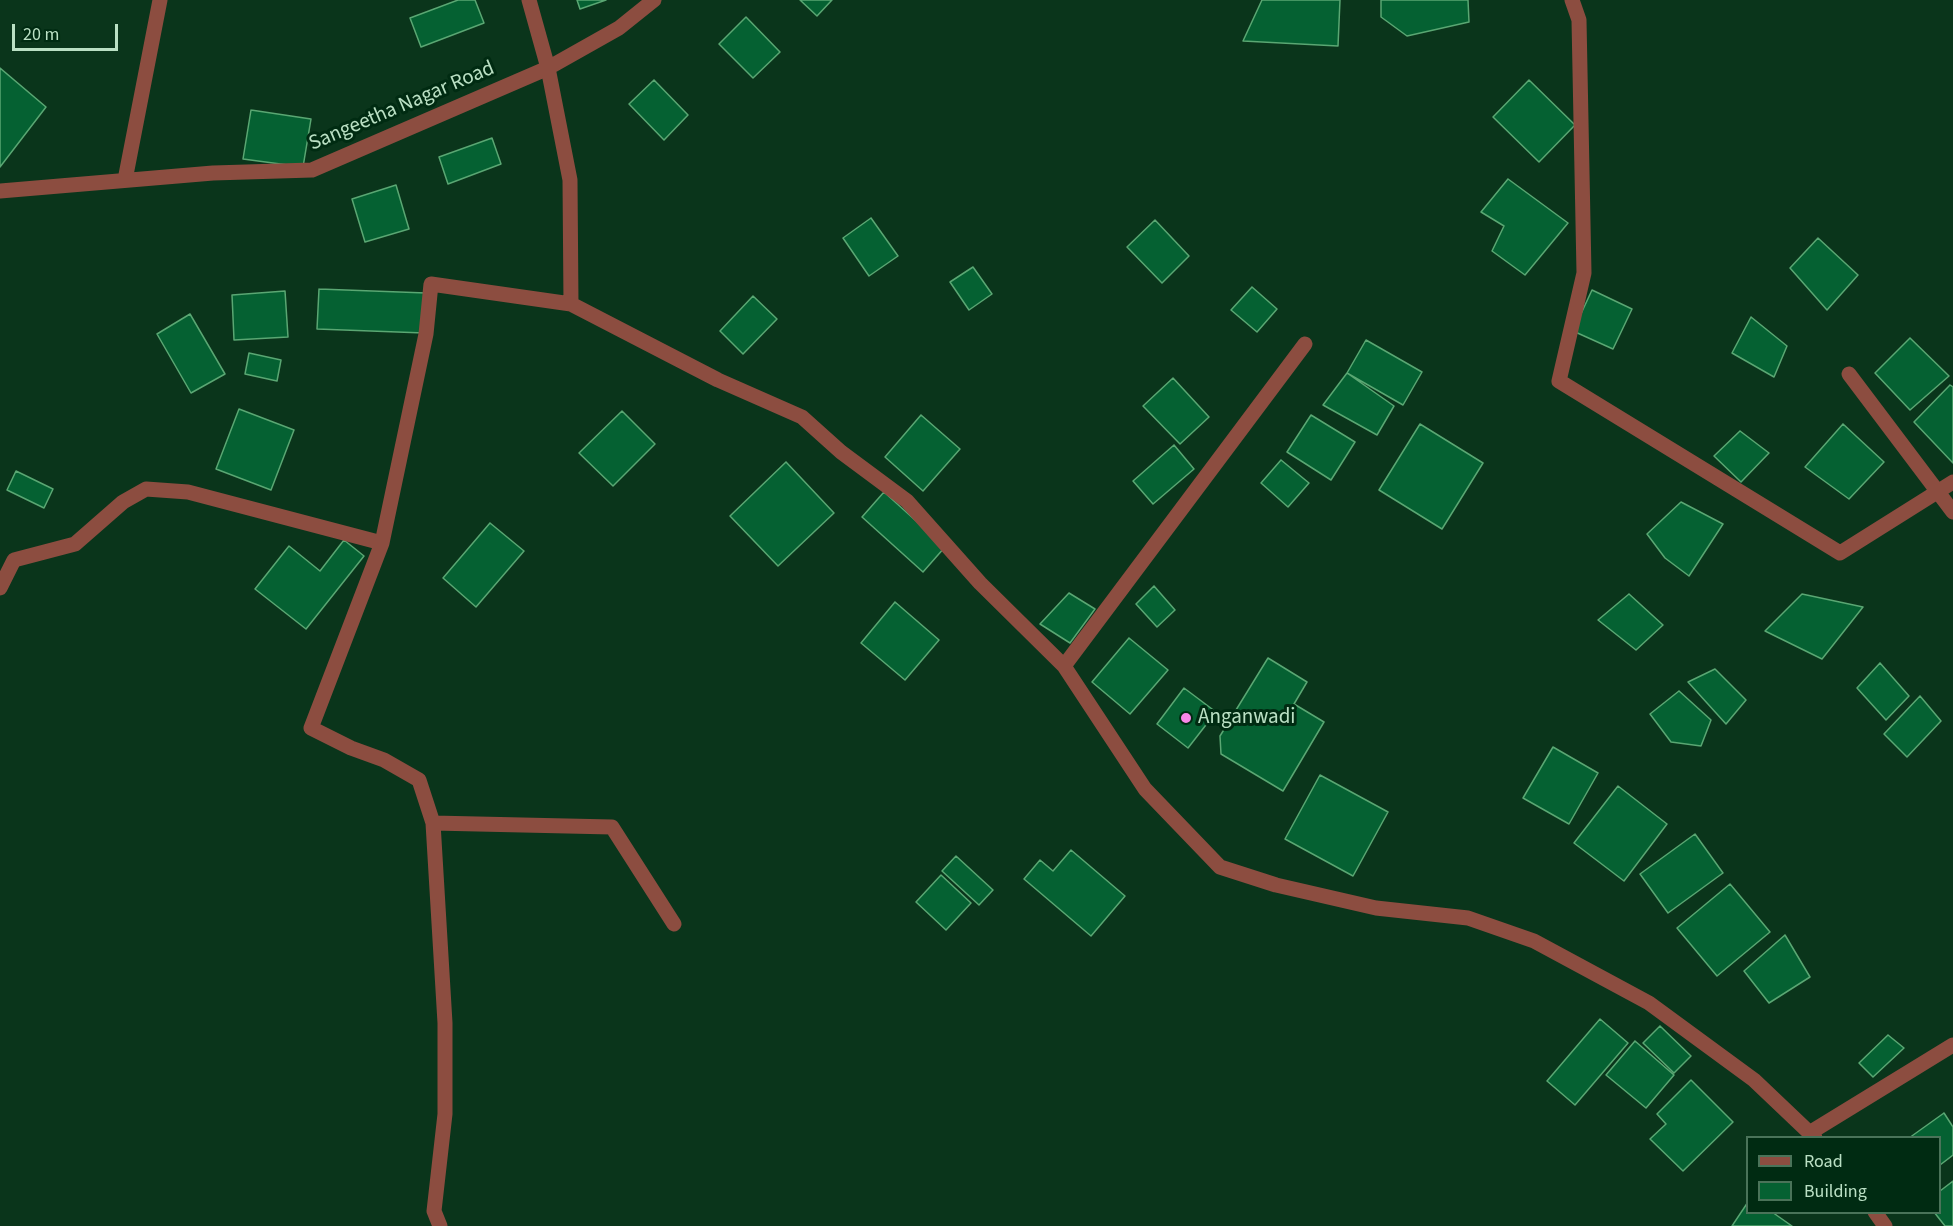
<!DOCTYPE html>
<style>
body{margin:0}
#map{position:relative;width:1953px;height:1226px;overflow:hidden;background:#0a351b;font-family:"Source Sans 3",sans-serif}
canvas{display:block}
.legend{position:absolute;left:1746px;top:1136px;width:195px;height:78px;box-sizing:border-box;background:#002b12;border:2px solid #4a7359;margin:0;padding:8px 10px;list-style:none;font-size:18px;color:#bae0c4}
.legend li{display:flex;align-items:center;gap:12px;height:30px}
.legend b{width:30px;border:2px solid #4a7359}
.scale{position:absolute;left:12px;top:24px;width:106px;height:27px;box-sizing:border-box;border:3px solid #bae0c4;border-top:0;padding-left:8px;font-size:18px;line-height:21px;white-space:nowrap;color:#bae0c4;-webkit-text-stroke:4px #002b12;paint-order:stroke}
</style>
<div id="map">
<canvas width="1953" height="1226"></canvas>
<ul class="legend">
<li><b style="height:8px;background:#8c4d40"></b>Road</li>
<li><b style="height:16px;background:#056132"></b>Building</li>
</ul>
<div class="scale">20 m</div>
</div>
<script>
const c = document.querySelector('canvas').getContext('2d');
c.lineJoin = 'round';
function fill(path, color) { c.fillStyle = color; c.fill(path, 'evenodd'); }
const shape = rows => new Path2D(rows.map(r => 'M' + r).join(''));
function stroke(path, color, width, dash) { c.strokeStyle = color; c.lineWidth = width; c.lineCap = dash ? 'butt' : 'round'; c.setLineDash(dash || []); c.stroke(path); }
function label(font, color, halo, rows, align = 'center') {
  c.font = font + ' "Source Sans 3",sans-serif'; c.lineWidth = 6; c.setLineDash([]); c.textBaseline = 'middle'; c.strokeStyle = halo; c.fillStyle = color; for (const [text, x, y, turn = 0] of rows) {
    c.save(); c.translate(x, y); c.rotate((+turn || 0) * Math.PI / 180); c.textAlign = isNaN(turn) ? turn : align; if (halo) c.strokeText(text, 0, 0); c.fillText(text, 0, 0); c.restore();
  }
}
const building = shape([
 [458,0,475,0,484,23,421,47,410,18,458,0],
 [577,0,606,0,580,9,577,0],
 [800,0,832,0,817,16,800,0],
 [1262,0,1340,0,1338,46,1243,41,1262,0],
 [1381,0,1468,0,1469,22,1407,36,1381,17,1381,0],
 [746,17,780,52,753,78,719,44,746,17],
 [0,68,46,107,0,167,0,68],
 [654,80,688,115,664,140,629,104,654,80],
 [1529,80,1575,125,1539,162,1493,117,1529,80],
 [251,110,311,119,303,167,243,159,251,110],
 [492,138,501,164,448,184,439,157,492,138],
 [1508,179,1568,223,1525,275,1492,251,1504,226,1481,212,1508,179],
 [396,185,409,229,365,242,352,199,396,185],
 [871,218,898,256,869,276,843,238,871,218],
 [1155,220,1189,256,1162,283,1127,247,1155,220],
 [1818,238,1858,275,1827,310,1790,268,1818,238],
 [973,267,992,294,969,310,950,282,973,267],
 [1252,287,1277,309,1257,332,1231,310,1252,287],
 [319,289,426,293,424,333,317,329,319,289],
 [1592,290,1632,309,1613,349,1573,331,1592,290],
 [285,291,288,337,234,340,232,295,285,291],
 [753,296,777,319,743,354,720,331,753,296],
 [190,314,225,374,191,393,157,334,190,314],
 [1751,317,1787,346,1774,377,1732,353,1751,317],
 [1910,338,1949,376,1910,410,1875,373,1910,338],
 [1366,340,1422,372,1403,405,1347,373,1366,340],
 [249,353,281,360,277,381,245,374,249,353],
 [1347,373,1394,406,1377,435,1323,405,1347,373],
 [1173,378,1209,417,1180,444,1143,406,1173,378],
 [1950,385,1953,387,1953,463,1914,422,1950,385],
 [239,409,294,430,271,490,216,469,239,409],
 [622,411,655,444,613,486,579,453,622,411],
 [921,415,960,449,923,491,885,457,921,415],
 [1311,415,1355,442,1331,480,1287,452,1311,415],
 [1420,424,1483,463,1442,529,1379,490,1420,424],
 [1843,424,1884,462,1849,499,1805,467,1843,424],
 [1740,431,1769,453,1741,482,1714,456,1740,431],
 [1174,445,1194,469,1153,504,1133,481,1174,445],
 [1281,460,1309,483,1288,507,1261,483,1281,460],
 [786,462,834,513,778,566,730,516,786,462],
 [16,471,53,489,44,508,7,490,16,471],
 [884,492,945,547,923,572,862,517,884,492],
 [1681,502,1723,524,1689,576,1665,558,1647,534,1681,502],
 [490,523,524,551,476,607,443,578,490,523],
 [344,540,364,556,306,629,255,589,289,546,320,571,344,540],
 [1154,586,1175,610,1157,627,1136,604,1154,586],
 [1069,593,1095,609,1070,643,1040,624,1069,593],
 [1629,594,1663,625,1636,650,1598,620,1629,594],
 [1802,594,1863,607,1822,659,1765,631,1802,594],
 [895,602,939,640,905,680,861,643,895,602],
 [1129,638,1168,670,1130,714,1092,682,1129,638],
 [1268,658,1307,682,1294,704,1324,722,1283,791,1221,754,1220,736,1268,658],
 [1880,663,1909,696,1886,720,1857,688,1880,663],
 [1715,669,1746,700,1726,724,1688,682,1715,669],
 [1184,688,1216,712,1188,748,1157,724,1184,688],
 [1679,691,1711,720,1701,746,1671,742,1650,714,1679,691],
 [1920,696,1941,721,1907,757,1884,734,1920,696],
 [1553,747,1598,773,1569,824,1523,798,1553,747],
 [1320,775,1388,812,1353,876,1285,839,1320,775],
 [1618,786,1667,824,1624,881,1574,843,1618,786],
 [1695,834,1723,873,1668,913,1640,874,1695,834],
 [1071,850,1125,896,1091,936,1024,879,1040,860,1053,871,1071,850],
 [956,856,993,890,979,905,942,871,956,856],
 [941,875,971,903,946,930,916,902,941,875],
 [1730,884,1770,932,1717,976,1677,928,1730,884],
 [1785,935,1810,977,1769,1003,1744,971,1785,935],
 [1600,1019,1628,1043,1575,1105,1547,1081,1600,1019],
 [1660,1026,1691,1056,1674,1073,1643,1043,1660,1026],
 [1888,1035,1904,1048,1873,1077,1859,1063,1888,1035],
 [1635,1041,1674,1075,1646,1108,1606,1075,1635,1041],
 [1691,1080,1733,1122,1683,1171,1650,1139,1666,1124,1657,1114,1691,1080],
 [1944,1113,1953,1127,1953,1155,1940,1165,1940,1138,1909,1138,1944,1113],
 [1953,1181,1953,1226,1945,1226,1934,1212,1940,1212,1940,1191,1953,1181],
 [1748,1202,1748,1212,1772,1212,1792,1226,1732,1226,1748,1202]
]);
fill(building, '#056132');
stroke(building, '#5aa773', 1.5);
stroke(shape([
 [529,0,548,68,570,180,571,304,718,380,802,417,841,452,907,501,980,583,1064,666,1145,789,1220,867,1276,885,1376,908,1468,918,1534,941,1649,1003,1754,1080,1815,1138],
 [1572,0,1579,20,1584,273,1559,381,1840,553,1953,482],
 [125,180,160,0],
 [0,191,213,173,312,170,548,68,619,28,654,0],
 [1849,374,1953,512],
 [0,588,14,560,75,544,123,502,146,489,188,492,382,543],
 [1064,666,1305,344],
 [433,823,612,827,674,924],
 [1811,1132,1953,1045],
 [1875,1212,1885,1226],
 [440,1226,434,1211,445,1114,445,1023,433,823,419,780,384,760,351,748,311,728,382,543,426,334,431,284,571,304]
]), '#8c4d40', 15);
for (const [x, y, r, color] of [
 [1186,718,6,"#f987e8"]
]) { const dot = new Path2D(); dot.arc(x, y, r, 0, 2 * Math.PI); c.fillStyle = color; c.fill(dot); stroke(dot, '#002b12', 2); }
label('21px', '#bae0c4', '#002b12', [
 ["Sangeetha Nagar Road",402,107,-23]
]);
label('21px', '#bae0c4', '#002b12', [
 ["Anganwadi",1198,718]
], 'left');
</script>
